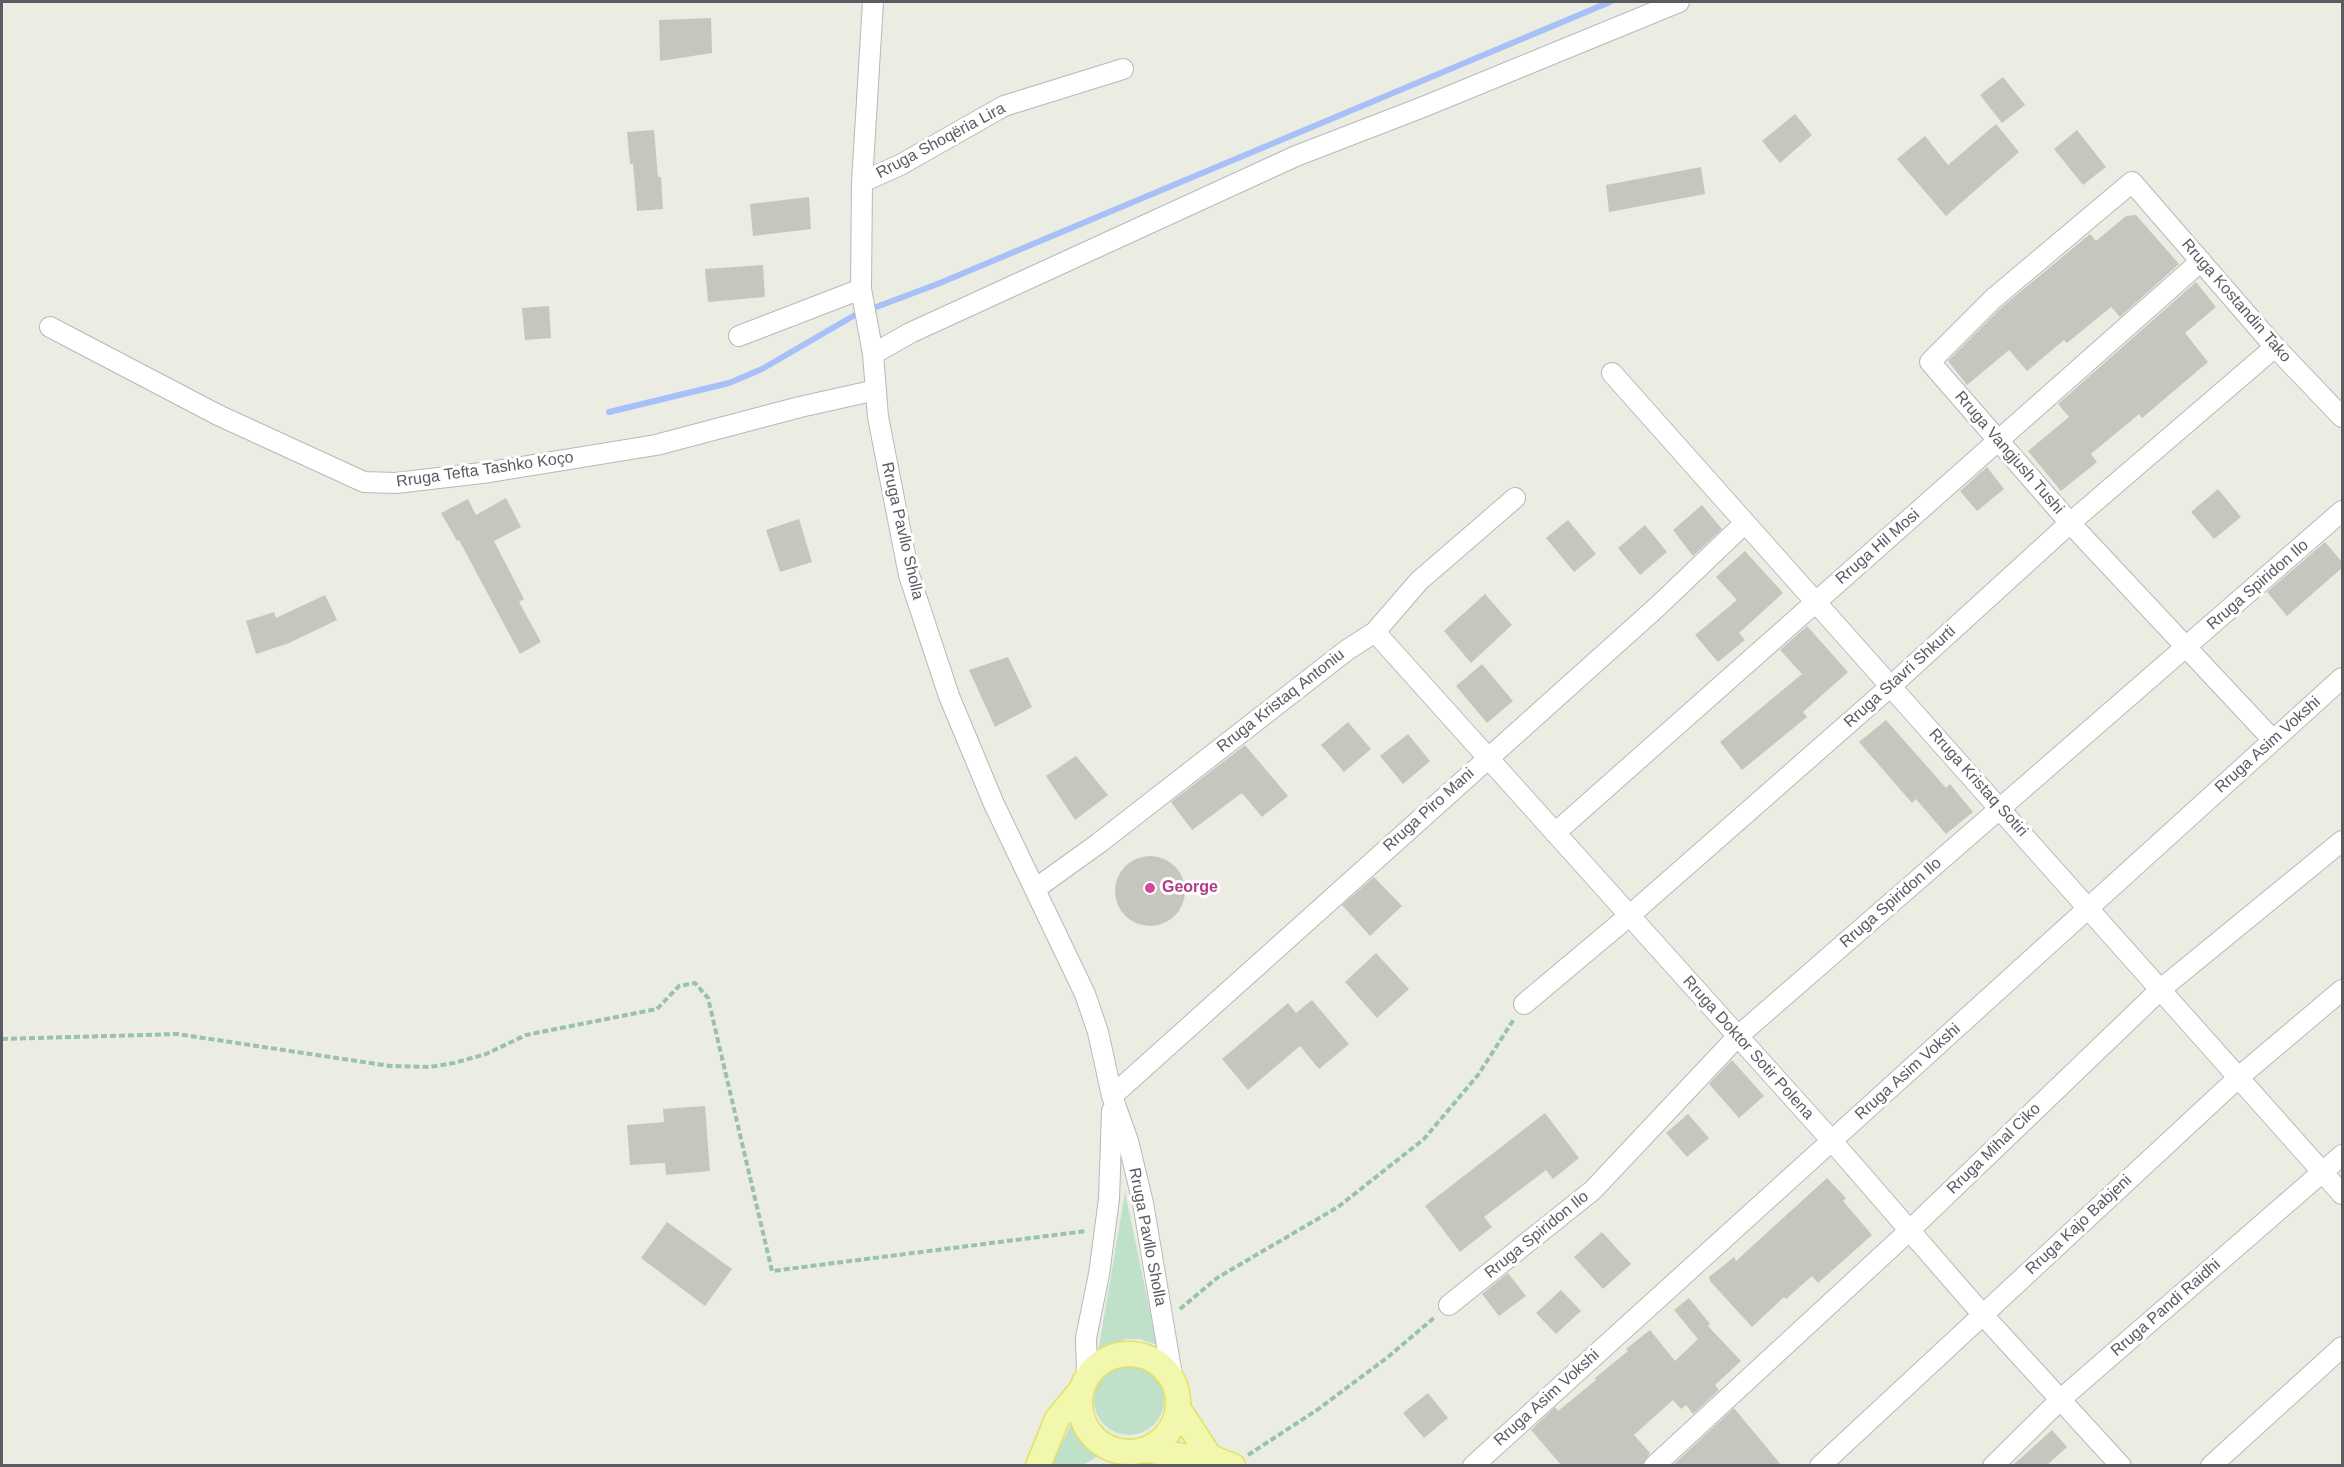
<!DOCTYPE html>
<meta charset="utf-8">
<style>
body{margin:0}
#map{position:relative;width:2344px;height:1467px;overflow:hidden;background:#ebece2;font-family:Helvetica,sans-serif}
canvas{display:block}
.frame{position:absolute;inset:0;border:3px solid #5a5c61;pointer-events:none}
</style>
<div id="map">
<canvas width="2344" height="1467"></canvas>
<div class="frame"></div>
</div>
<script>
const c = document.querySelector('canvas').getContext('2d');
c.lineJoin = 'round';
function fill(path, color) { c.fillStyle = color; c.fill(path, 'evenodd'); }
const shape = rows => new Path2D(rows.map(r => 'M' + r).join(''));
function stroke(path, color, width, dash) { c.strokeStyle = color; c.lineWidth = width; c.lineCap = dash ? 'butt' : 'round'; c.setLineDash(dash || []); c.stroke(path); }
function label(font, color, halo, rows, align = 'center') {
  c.font = font + ' Helvetica,sans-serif'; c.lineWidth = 6; c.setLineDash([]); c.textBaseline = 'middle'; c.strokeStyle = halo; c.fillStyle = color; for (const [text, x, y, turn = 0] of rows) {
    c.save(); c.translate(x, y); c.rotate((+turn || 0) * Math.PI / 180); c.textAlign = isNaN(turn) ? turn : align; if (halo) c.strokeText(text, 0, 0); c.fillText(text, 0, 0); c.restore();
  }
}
fill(shape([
 [1125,1192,1157,1345,1140,1339,1126,1339,1098,1353],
 '1094 1400a35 35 0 1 1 70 0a35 35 0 1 1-70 0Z',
 [1071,1424,1087,1444,1103,1453,1083,1465,1052,1465]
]), '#c0e1c9');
stroke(shape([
 [609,412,729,383,762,369,855,315,940,283,1610,2]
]), '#a7c0f7', 6);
fill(shape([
 [711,18,712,53,660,61,659,20],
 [2003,77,2025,105,2002,123,1980,95],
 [1795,114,1812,135,1780,163,1762,141],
 [1996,124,2019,152,1946,216,1897,159,1925,136,1948,165],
 [654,130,658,177,661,177,663,209,637,211,633,164,630,164,627,132],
 [2077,130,2106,167,2083,185,2054,149],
 [1701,167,1705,194,1609,212,1606,185],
 [809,197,811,229,753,236,750,204],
 [2136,215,2179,264,2120,317,2111,307,2067,343,2064,340,2027,371,2009,350,1967,385,1948,361,2002,307,2090,234,2096,241,2126,216],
 [763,265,765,297,708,302,705,269],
 [2196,282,2216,307,2185,333,2208,362,2142,418,2139,414,2091,454,2097,462,2061,491,2028,451,2069,417,2058,404],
 [549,306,551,338,525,340,522,308],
 [1987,467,2004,489,1977,511,1960,491],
 [2218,489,2241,517,2214,539,2191,512],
 [506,498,521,527,494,541,524,599,519,602,541,642,520,654,459,540,457,541,441,513,468,499,476,515],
 [1702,505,1722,529,1693,556,1673,530],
 [799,519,812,562,780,572,766,530],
 [1568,520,1596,554,1574,572,1546,538],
 [1645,525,1667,552,1640,575,1618,548],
 [2325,542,2343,563,2343,567,2287,616,2267,592],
 [1745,551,1783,593,1739,633,1745,640,1718,662,1695,635,1737,600,1716,577],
 [1485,594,1512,625,1471,663,1444,631],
 [325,595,337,620,289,643,256,654,246,621,274,612,276,618],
 [1807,626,1848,672,1803,712,1807,717,1742,770,1720,742,1802,674,1780,650],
 [1008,657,1032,707,995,727,969,670],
 [1482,664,1513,701,1487,723,1456,686],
 [1886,720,1946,788,1950,784,1973,812,1946,834,1916,799,1912,803,1859,742],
 [1348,722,1371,749,1344,772,1321,745],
 [1408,734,1430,761,1403,784,1380,756],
 [1245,745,1288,796,1262,817,1242,793,1192,830,1171,802],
 [1076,756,1108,795,1075,820,1046,776],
 '1115 891a35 35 0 1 1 70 0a35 35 0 1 1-70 0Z',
 [1374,877,1402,906,1370,936,1342,905],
 [1376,953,1409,989,1377,1018,1345,982],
 [1312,1000,1349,1044,1319,1069,1300,1046,1248,1090,1222,1059,1288,1003,1296,1013],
 [1732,1060,1764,1096,1739,1118,1709,1084],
 [705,1106,710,1171,666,1175,665,1163,630,1165,627,1125,664,1122,663,1109],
 [1545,1113,1579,1158,1553,1179,1546,1170,1484,1217,1492,1227,1460,1252,1425,1206],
 [1688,1114,1709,1138,1687,1157,1666,1133],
 [1827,1178,1846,1198,1843,1201,1872,1235,1818,1283,1812,1276,1786,1299,1784,1297,1752,1327,1710,1281,1709,1277,1734,1257,1736,1261],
 [667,1222,732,1269,705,1306,641,1258],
 [1602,1232,1631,1264,1603,1289,1574,1257],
 [1508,1273,1526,1296,1499,1316,1482,1294],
 [1561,1290,1581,1311,1556,1334,1536,1313],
 [1689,1298,1710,1324,1708,1326,1741,1361,1715,1385,1719,1390,1693,1414,1686,1405,1681,1409,1673,1400,1634,1435,1650,1453,1642,1466,1562,1466,1531,1430,1555,1407,1558,1411,1596,1380,1595,1378,1628,1351,1626,1349,1650,1330,1675,1361,1698,1339,1674,1310],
 [1428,1393,1448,1418,1424,1438,1403,1413],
 [1734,1408,1782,1466,1672,1466],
 [2052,1430,2067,1447,2046,1466,2012,1466]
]), '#c7c6be');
const minor = shape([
 [873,2,862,182,861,289,873,354,878,417,909,575,949,696,994,804,1085,994,1098,1032,1112,1096,1128,1141,1143,1203,1173,1381],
 [862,182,900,165,1004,106,1123,69],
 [50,327,218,415,364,482,396,483,490,472,656,445,800,407,876,390],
 [739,336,861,289],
 [873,354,910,333,1296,156,1423,107,1679,2],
 [1612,373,2342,1194],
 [1375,632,1832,1141,1983,1315,2121,1466],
 [2273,740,2070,523,1930,362,1994,298,2132,182,2275,347,2342,417],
 [1555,833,2201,261],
 [1035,889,1099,843,1347,650,1375,632,1419,581,1515,498],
 [1524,1004,1629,916,1891,686,2070,523,2275,347],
 [1112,1096,1657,607,1745,523],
 [1449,1305,1593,1190,1737,1037,2342,511],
 [1087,1375,1086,1338,1099,1274,1109,1199,1112,1111],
 [1473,1466,2342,678],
 [1654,1466,1910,1230,2161,989,2342,841],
 [1820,1466,2239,1077,2342,990],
 [1993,1466,2061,1399,2342,1155],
 [2211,1466,2342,1347]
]);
const major = shape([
 '1080 1403a49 49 0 1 1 98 0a49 49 0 1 1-98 0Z',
 [1178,1408,1210,1457],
 [1145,1450,1197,1458,1210,1457,1233,1466],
 [1038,1466,1057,1419,1080,1391]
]);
stroke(minor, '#b7b8bd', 22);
stroke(major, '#e4e063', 27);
stroke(shape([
 [2,1039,177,1034,390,1066,429,1067,454,1063,486,1054,526,1035,657,1009,679,986,695,983,708,998,772,1271,1086,1231],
 [1180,1309,1217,1278,1338,1207,1424,1139,1478,1075,1514,1019],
 [1248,1455,1317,1410,1388,1357,1435,1317]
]), '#9ac1af', 4, [6, 3]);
stroke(minor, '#fff', 20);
stroke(major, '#f1f7ac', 24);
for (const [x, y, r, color] of [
 [1150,888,6,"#d1479c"]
]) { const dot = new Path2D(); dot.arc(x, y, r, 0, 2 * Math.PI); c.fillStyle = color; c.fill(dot); stroke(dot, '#fff', 2); }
label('16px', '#5a5c61', '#fff', [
 ["Rruga Shoqëria Lira",941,141,-28],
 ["Rruga Kostandin Tako",2236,301,49],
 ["Rruga Vangjush Tushi",2009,453,49],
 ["Rruga Tefta Tashko Koço",485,470,-8],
 ["Rruga Pavllo Sholla",902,531,77],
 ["Rruga Hil Mosi",1878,547,-41],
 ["Rruga Spiridon Ilo",2258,585,-41],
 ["Rruga Stavri Shkurti",1900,677,-42],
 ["Rruga Kristaq Antoniu",1281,701,-38],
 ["Rruga Asim Vokshi",2268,745,-42],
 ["Rruga Kristaq Sotiri",1978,783,48],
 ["Rruga Piro Mani",1429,810,-42],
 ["Rruga Spiridon Ilo",1891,903,-41],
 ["Rruga Doktor Sotir Polena",1748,1048,48],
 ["Rruga Asim Vokshi",1908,1072,-42],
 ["Rruga Mihal Ciko",1994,1149,-44],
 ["Rruga Kajo Babjeni",2079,1225,-43],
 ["Rruga Spiridon Ilo",1537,1235,-39],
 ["Rruga Pavllo Sholla",1147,1237,79],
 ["Rruga Pandi Raidhi",2166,1308,-41],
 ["Rruga Asim Vokshi",1547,1398,-42]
]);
label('bold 16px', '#b23c85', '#fff', [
 ["George",1162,888]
], 'left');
</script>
